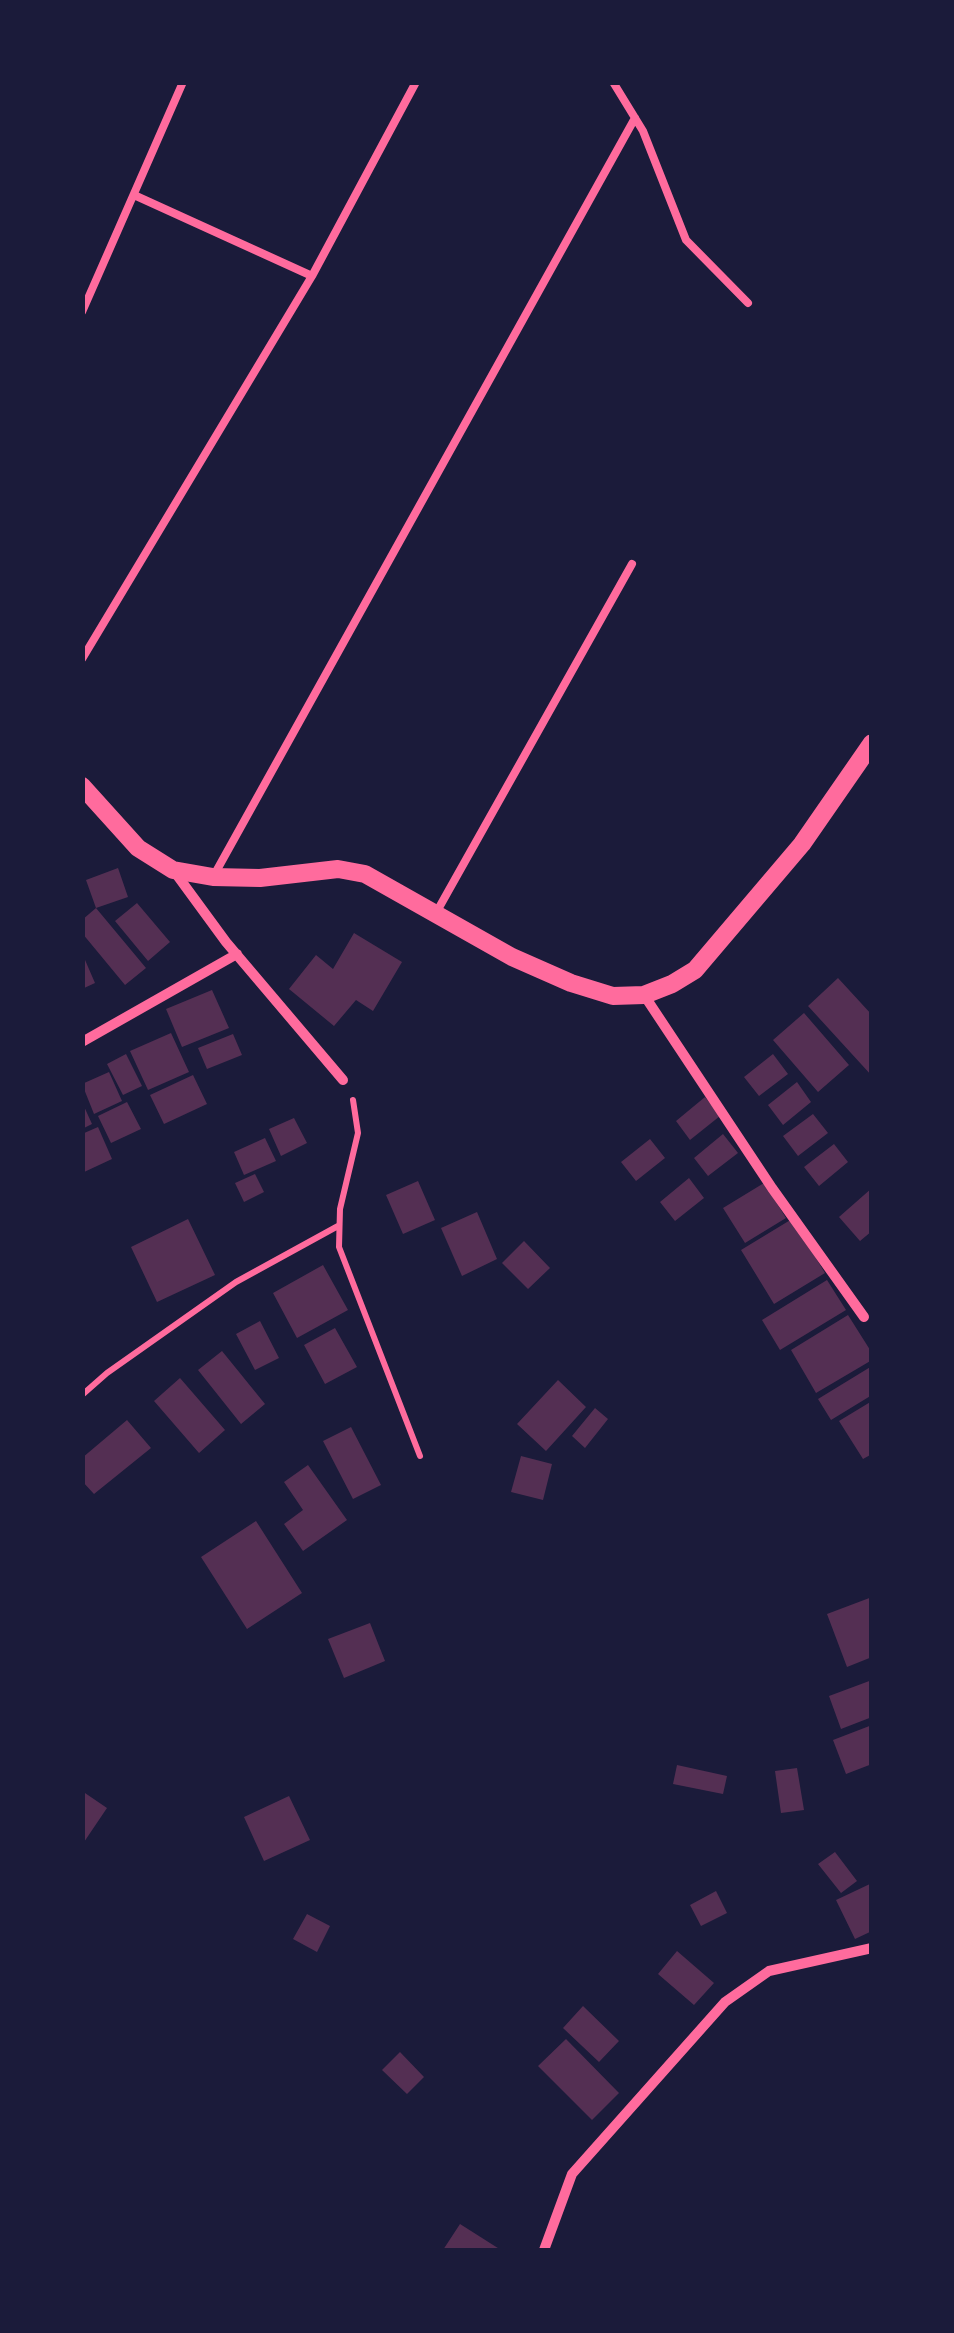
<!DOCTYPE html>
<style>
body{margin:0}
#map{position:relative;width:954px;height:2333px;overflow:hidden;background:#1b1b3a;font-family:"Alegreya Sans",sans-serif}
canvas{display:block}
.frame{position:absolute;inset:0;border:85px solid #1b1b3a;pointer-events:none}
</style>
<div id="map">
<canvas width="954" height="2333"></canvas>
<div class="frame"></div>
</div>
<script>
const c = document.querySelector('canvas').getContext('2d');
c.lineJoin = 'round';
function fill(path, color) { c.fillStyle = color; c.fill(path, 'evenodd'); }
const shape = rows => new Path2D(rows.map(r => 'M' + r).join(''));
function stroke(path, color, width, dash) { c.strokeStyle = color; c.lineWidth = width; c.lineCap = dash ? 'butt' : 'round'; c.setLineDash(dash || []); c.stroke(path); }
fill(shape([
 [118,868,128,897,96,908,86,880],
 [137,903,170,942,148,961,115,921],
 [96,908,146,968,125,985,82,933,82,920],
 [354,933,402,962,373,1011,356,1000,334,1026,289,989,316,955,333,969],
 [82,953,95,983,82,989],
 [838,978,872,1015,872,1076,808,1006],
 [212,990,229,1028,182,1047,166,1009],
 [804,1013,849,1065,818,1092,773,1040],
 [171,1033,189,1072,148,1090,130,1051],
 [233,1034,242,1055,207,1069,198,1048],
 [126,1054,142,1086,123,1095,107,1064],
 [773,1054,788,1074,759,1096,744,1077],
 [109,1072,122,1101,94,1114,82,1084],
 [193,1075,207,1104,164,1124,150,1095],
 [797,1082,811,1102,783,1125,768,1105],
 [705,1097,720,1116,690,1140,676,1121],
 [82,1102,92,1124,82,1129],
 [127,1102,141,1129,111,1143,98,1116],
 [813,1114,828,1133,798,1156,783,1136],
 [294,1118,307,1143,281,1156,269,1129],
 [98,1127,112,1159,82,1173,82,1134],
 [723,1134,738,1153,708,1176,694,1158],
 [265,1138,276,1161,244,1175,234,1152],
 [650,1139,665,1158,636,1181,621,1162],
 [834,1144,848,1162,819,1186,804,1167],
 [255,1174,264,1192,244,1202,235,1183],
 [689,1178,704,1198,675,1221,660,1202],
 [418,1181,435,1220,403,1234,386,1195],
 [764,1183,786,1218,745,1243,723,1208],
 [872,1188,872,1231,860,1241,839,1217],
 [477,1212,497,1259,462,1276,441,1228],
 [188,1219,215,1275,157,1302,131,1247],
 [792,1219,825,1273,774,1304,741,1250],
 [524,1241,550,1268,528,1289,502,1263],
 [323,1265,348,1310,297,1338,273,1293],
 [827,1280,846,1310,780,1350,762,1320],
 [848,1315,872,1353,872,1360,816,1393,791,1350],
 [260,1321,279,1358,255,1370,236,1334],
 [335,1328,357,1367,325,1384,304,1345],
 [222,1351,265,1404,241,1424,198,1370],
 [872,1366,872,1395,831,1420,818,1399],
 [180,1378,225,1430,199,1453,154,1401],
 [558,1380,586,1407,546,1451,517,1424],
 [872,1401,872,1454,863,1459,839,1421],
 [595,1408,608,1419,585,1448,572,1436],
 [127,1420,151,1448,94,1494,82,1481,82,1458],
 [351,1427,381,1485,353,1499,323,1441],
 [521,1456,552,1464,543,1500,511,1492],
 [308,1465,347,1520,303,1551,284,1524,303,1510,284,1482],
 [256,1521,302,1593,247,1629,201,1557],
 [872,1597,872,1657,847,1667,827,1614],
 [370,1623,385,1661,344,1678,328,1639],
 [872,1680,872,1717,841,1729,829,1696],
 [872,1725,872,1764,846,1774,833,1740],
 [677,1765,727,1776,723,1794,673,1784],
 [797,1768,804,1810,781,1813,775,1771],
 [82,1791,107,1808,82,1845],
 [289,1796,310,1840,264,1861,244,1817],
 [835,1852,857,1881,841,1893,818,1864],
 [872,1883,872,1931,855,1939,836,1900],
 [716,1891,727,1913,701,1926,690,1905],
 [307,1914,330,1926,317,1952,293,1939],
 [677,1951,714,1983,694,2005,658,1974],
 [583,2006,619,2041,599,2062,563,2028],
 [566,2039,619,2093,592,2120,538,2066],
 [400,2052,424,2077,407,2094,382,2070],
 [460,2224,501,2250,443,2250]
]), '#542f53');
stroke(shape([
 [353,1100,358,1133,340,1209,339,1247,420,1456],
 [82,1395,107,1373,236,1282,338,1226]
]), '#ff6b9d', 6);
stroke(shape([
 [613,82,643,131,686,240,748,303],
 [134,195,312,276],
 [82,312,183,82],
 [82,659,312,276,416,82],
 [213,877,635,118],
 [436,913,632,564]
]), '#ff6b9d', 8);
stroke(shape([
 [174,871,226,942,343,1080],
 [644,995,772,1188,864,1317],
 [82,1042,237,954],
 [544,2250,572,2174,725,2002,769,1971,872,1948]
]), '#ff6b9d', 10);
stroke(shape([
 [82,786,138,848,173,870,213,877,260,878,338,869,365,874,512,957,571,983,613,996,644,995,672,984,695,970,802,844,872,743]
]), '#ff6b9d', 18);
</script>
